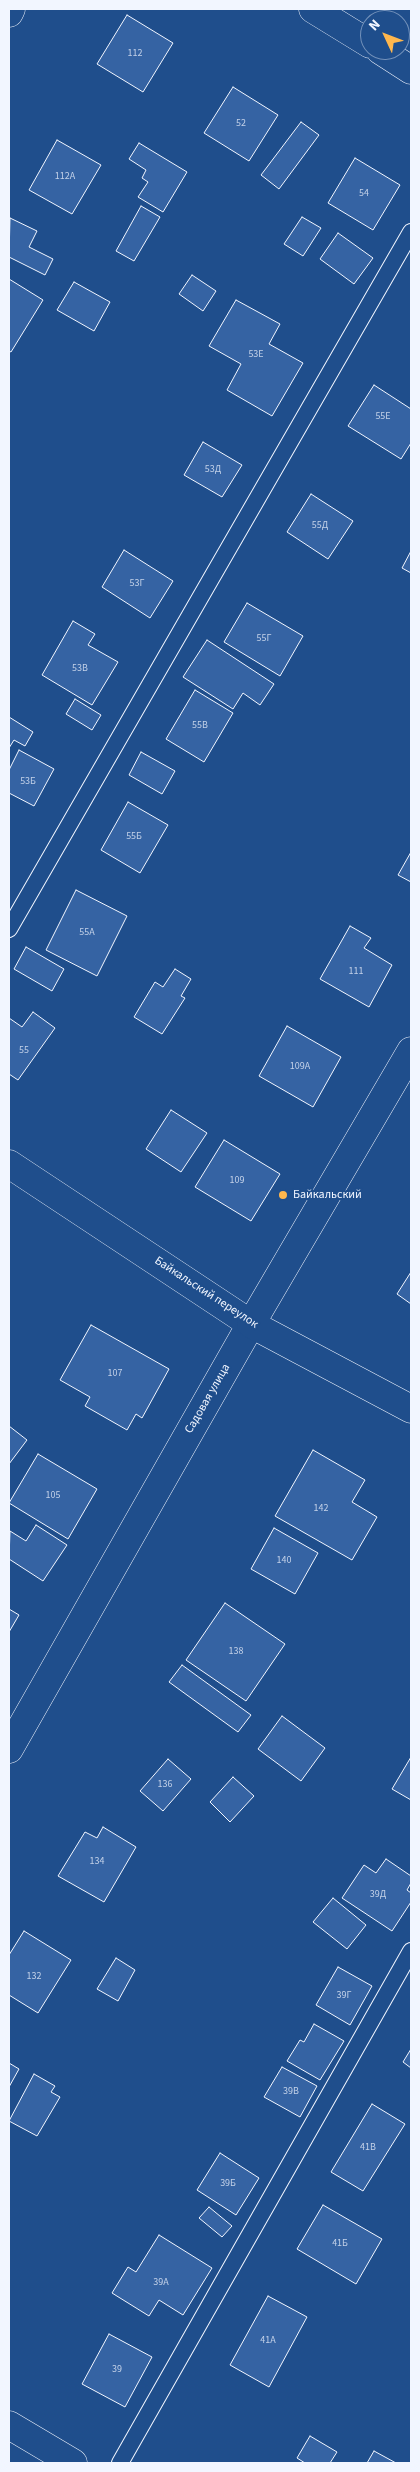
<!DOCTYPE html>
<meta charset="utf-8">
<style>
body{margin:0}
#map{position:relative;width:420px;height:2472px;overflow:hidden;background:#1f4e8c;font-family:"Source Sans 3",sans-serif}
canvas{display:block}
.frame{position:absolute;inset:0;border:10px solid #f2f6ff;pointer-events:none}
.north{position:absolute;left:360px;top:10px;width:50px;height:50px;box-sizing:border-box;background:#1f4e8c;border:1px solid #7391ba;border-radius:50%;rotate:313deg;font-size:14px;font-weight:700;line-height:20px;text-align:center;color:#f2f6ff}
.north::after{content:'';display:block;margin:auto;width:18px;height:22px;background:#ffb74d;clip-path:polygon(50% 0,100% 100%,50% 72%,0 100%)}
</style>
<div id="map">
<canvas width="420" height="2472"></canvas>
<div class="frame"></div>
<div class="north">N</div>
</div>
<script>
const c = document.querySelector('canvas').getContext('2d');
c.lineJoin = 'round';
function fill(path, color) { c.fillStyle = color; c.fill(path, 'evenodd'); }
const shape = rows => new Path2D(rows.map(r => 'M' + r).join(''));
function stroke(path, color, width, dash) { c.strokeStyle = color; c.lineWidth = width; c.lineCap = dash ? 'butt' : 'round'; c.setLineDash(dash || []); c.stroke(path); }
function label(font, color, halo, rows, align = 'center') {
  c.font = font + ' "Source Sans 3",sans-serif'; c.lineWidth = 4; c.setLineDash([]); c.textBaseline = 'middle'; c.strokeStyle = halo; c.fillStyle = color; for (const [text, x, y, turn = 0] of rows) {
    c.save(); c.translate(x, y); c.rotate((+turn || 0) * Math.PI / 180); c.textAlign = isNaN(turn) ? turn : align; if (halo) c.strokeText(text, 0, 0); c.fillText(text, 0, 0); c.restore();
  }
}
const building = shape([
 [127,15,173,43,143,92,97,64,127,15],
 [233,87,278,115,249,161,204,133,233,87],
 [301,122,319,135,279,189,261,175,301,122],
 [57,140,101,165,72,214,29,190,57,140],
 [139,143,187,172,163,212,138,197,148,182,142,178,146,170,129,159,139,143],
 [355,158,400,185,373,230,328,203,355,158],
 [141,206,160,217,134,261,116,251,141,206],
 [302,217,321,228,303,256,284,244,302,217],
 [10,218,37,231,29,247,53,259,45,275,9,257,10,218],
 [338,233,373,258,354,284,320,259,338,233],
 [192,275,216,291,203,311,179,294,192,275],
 [9,279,43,300,11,352,9,351,9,279],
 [74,282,110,302,94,331,57,310,74,282],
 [236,300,280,324,269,344,303,363,272,416,227,390,241,364,209,346,236,300],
 [374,385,411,409,411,443,401,459,348,426,374,385],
 [203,442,242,465,222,497,184,475,203,442],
 [311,494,353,521,328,559,287,532,311,494],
 [124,550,173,581,150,618,102,587,124,550],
 [411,551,411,573,402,568,411,551],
 [247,603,303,636,280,676,224,642,247,603],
 [73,621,95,634,88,645,118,662,92,705,42,675,73,621],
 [207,640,274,684,260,705,243,693,233,709,183,677,207,640],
 [195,690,233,713,204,762,166,739,195,690],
 [75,699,101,715,92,730,66,714,75,699],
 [9,717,33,732,25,746,14,740,9,748,9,717],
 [19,750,54,769,34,806,9,793,9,770,19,750],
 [141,752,175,771,162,794,129,775,141,752],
 [128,802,168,825,140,873,101,850,128,802],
 [411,852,411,882,398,875,411,852],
 [76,890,127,916,97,976,46,950,76,890],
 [350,926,371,938,364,948,392,965,369,1007,320,979,350,926],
 [26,947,64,969,52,991,14,969,26,947],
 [175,969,191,979,181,996,185,998,162,1034,134,1017,155,982,163,987,175,969],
 [33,1012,55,1028,18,1080,9,1074,9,1018,22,1027,33,1012],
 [287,1026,341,1057,313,1107,259,1076,287,1026],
 [171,1110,207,1133,181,1172,146,1149,171,1110],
 [224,1140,280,1174,251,1221,195,1187,224,1140],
 [411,1272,411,1304,397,1294,411,1272],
 [91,1325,169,1369,142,1418,136,1414,127,1430,85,1406,90,1397,60,1380,91,1325],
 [9,1426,27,1440,9,1464,9,1426],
 [313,1450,365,1480,352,1502,377,1517,352,1560,275,1516,313,1450],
 [38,1454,97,1489,68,1539,9,1503,38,1454],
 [36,1525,67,1545,43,1581,9,1559,10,1531,26,1541,36,1525],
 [274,1528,318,1553,295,1594,251,1569,274,1528],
 [225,1603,285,1644,246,1701,186,1660,225,1603],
 [9,1609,19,1615,9,1632,9,1609],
 [182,1665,251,1715,238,1732,169,1682,182,1665],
 [282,1716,325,1748,301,1781,258,1749,282,1716],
 [411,1757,411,1800,392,1789,411,1757],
 [168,1759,191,1779,163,1811,140,1791,168,1759],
 [233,1777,254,1796,230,1822,210,1802,233,1777],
 [103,1827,136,1847,104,1902,58,1876,85,1832,97,1838,103,1827],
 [386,1859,411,1876,411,1883,407,1890,411,1893,411,1902,392,1931,342,1898,364,1865,376,1873,386,1859],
 [333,1898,366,1925,347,1949,313,1922,333,1898],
 [24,1931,71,1960,38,2013,9,1995,9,1955,24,1931],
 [116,1958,135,1970,118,2001,97,1989,116,1958],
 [338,1967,372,1986,350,2025,316,2005,338,1967],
 [314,2024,344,2041,320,2080,287,2061,300,2040,304,2042,314,2024],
 [411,2049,411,2068,403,2062,411,2049],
 [9,2063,19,2069,9,2087,9,2063],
 [282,2067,317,2086,300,2117,264,2097,282,2067],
 [34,2074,55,2086,51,2092,60,2097,37,2136,9,2121,34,2074],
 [372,2104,405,2124,363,2191,331,2172,372,2104],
 [220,2153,259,2178,236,2215,197,2190,220,2153],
 [323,2205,382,2239,356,2284,297,2249,323,2205],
 [209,2207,232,2226,222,2237,199,2218,209,2207],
 [159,2235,212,2268,183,2315,159,2300,149,2316,112,2293,128,2267,136,2272,159,2235],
 [268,2296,307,2317,269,2387,230,2365,268,2296],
 [109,2334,152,2357,125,2407,82,2384,109,2334],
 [310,2436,337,2452,330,2463,305,2463,297,2458,310,2436],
 [374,2451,396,2463,367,2463,374,2451]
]);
fill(building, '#3563a3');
stroke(building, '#f2f6ff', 1);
const lane = shape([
 [9,929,411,232],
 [120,2463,411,1951]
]);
const street = shape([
 [313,9,370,44],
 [9,13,11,9],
 [380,50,411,70],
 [9,1164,251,1324,9,1749],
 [9,2425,73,2463]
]);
const secondary = shape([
 [411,1051,251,1324,411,1409]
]);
stroke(lane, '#f2f6ff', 18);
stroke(street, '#f2f6ff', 29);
stroke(secondary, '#f2f6ff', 29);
stroke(lane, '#1f4e8c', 16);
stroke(street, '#1f4e8c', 28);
stroke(secondary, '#1f4e8c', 28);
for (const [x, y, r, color] of [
 [283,1195,5,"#ffb74d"]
]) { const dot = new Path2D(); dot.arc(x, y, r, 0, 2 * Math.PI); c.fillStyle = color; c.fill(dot); stroke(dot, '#1f4e8c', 2); }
label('10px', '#c3d1e8', null, [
 ["112",135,54],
 ["52",241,124],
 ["112А",65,177],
 ["54",364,194],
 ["53Е",256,355],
 ["55Е",383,417],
 ["53Д",213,470],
 ["55Д",320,526],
 ["53Г",137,584],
 ["55Г",264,639],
 ["53В",80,669],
 ["55В",200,726],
 ["53Б",28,782],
 ["55Б",134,837],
 ["55А",87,933],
 ["111",356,972],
 ["55",24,1051],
 ["109А",300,1067],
 ["109",237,1181],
 ["107",115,1374],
 ["105",53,1496],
 ["142",321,1509],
 ["140",284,1561],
 ["138",236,1652],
 ["136",165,1785],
 ["134",97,1862],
 ["39Д",378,1895],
 ["132",34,1977],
 ["39Г",344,1996],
 ["39В",291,2092],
 ["41В",368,2148],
 ["39Б",228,2184],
 ["41Б",340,2244],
 ["39А",161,2283],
 ["41А",268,2341],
 ["39",117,2370]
]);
label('12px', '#f2f6ff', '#1f4e8c', [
 ["Байкальский",293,1195]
], 'left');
label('12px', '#f2f6ff', '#1f4e8c', [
 ["Байкальский переулок",206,1293,33],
 ["Садовая улица",208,1399,-60]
]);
</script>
